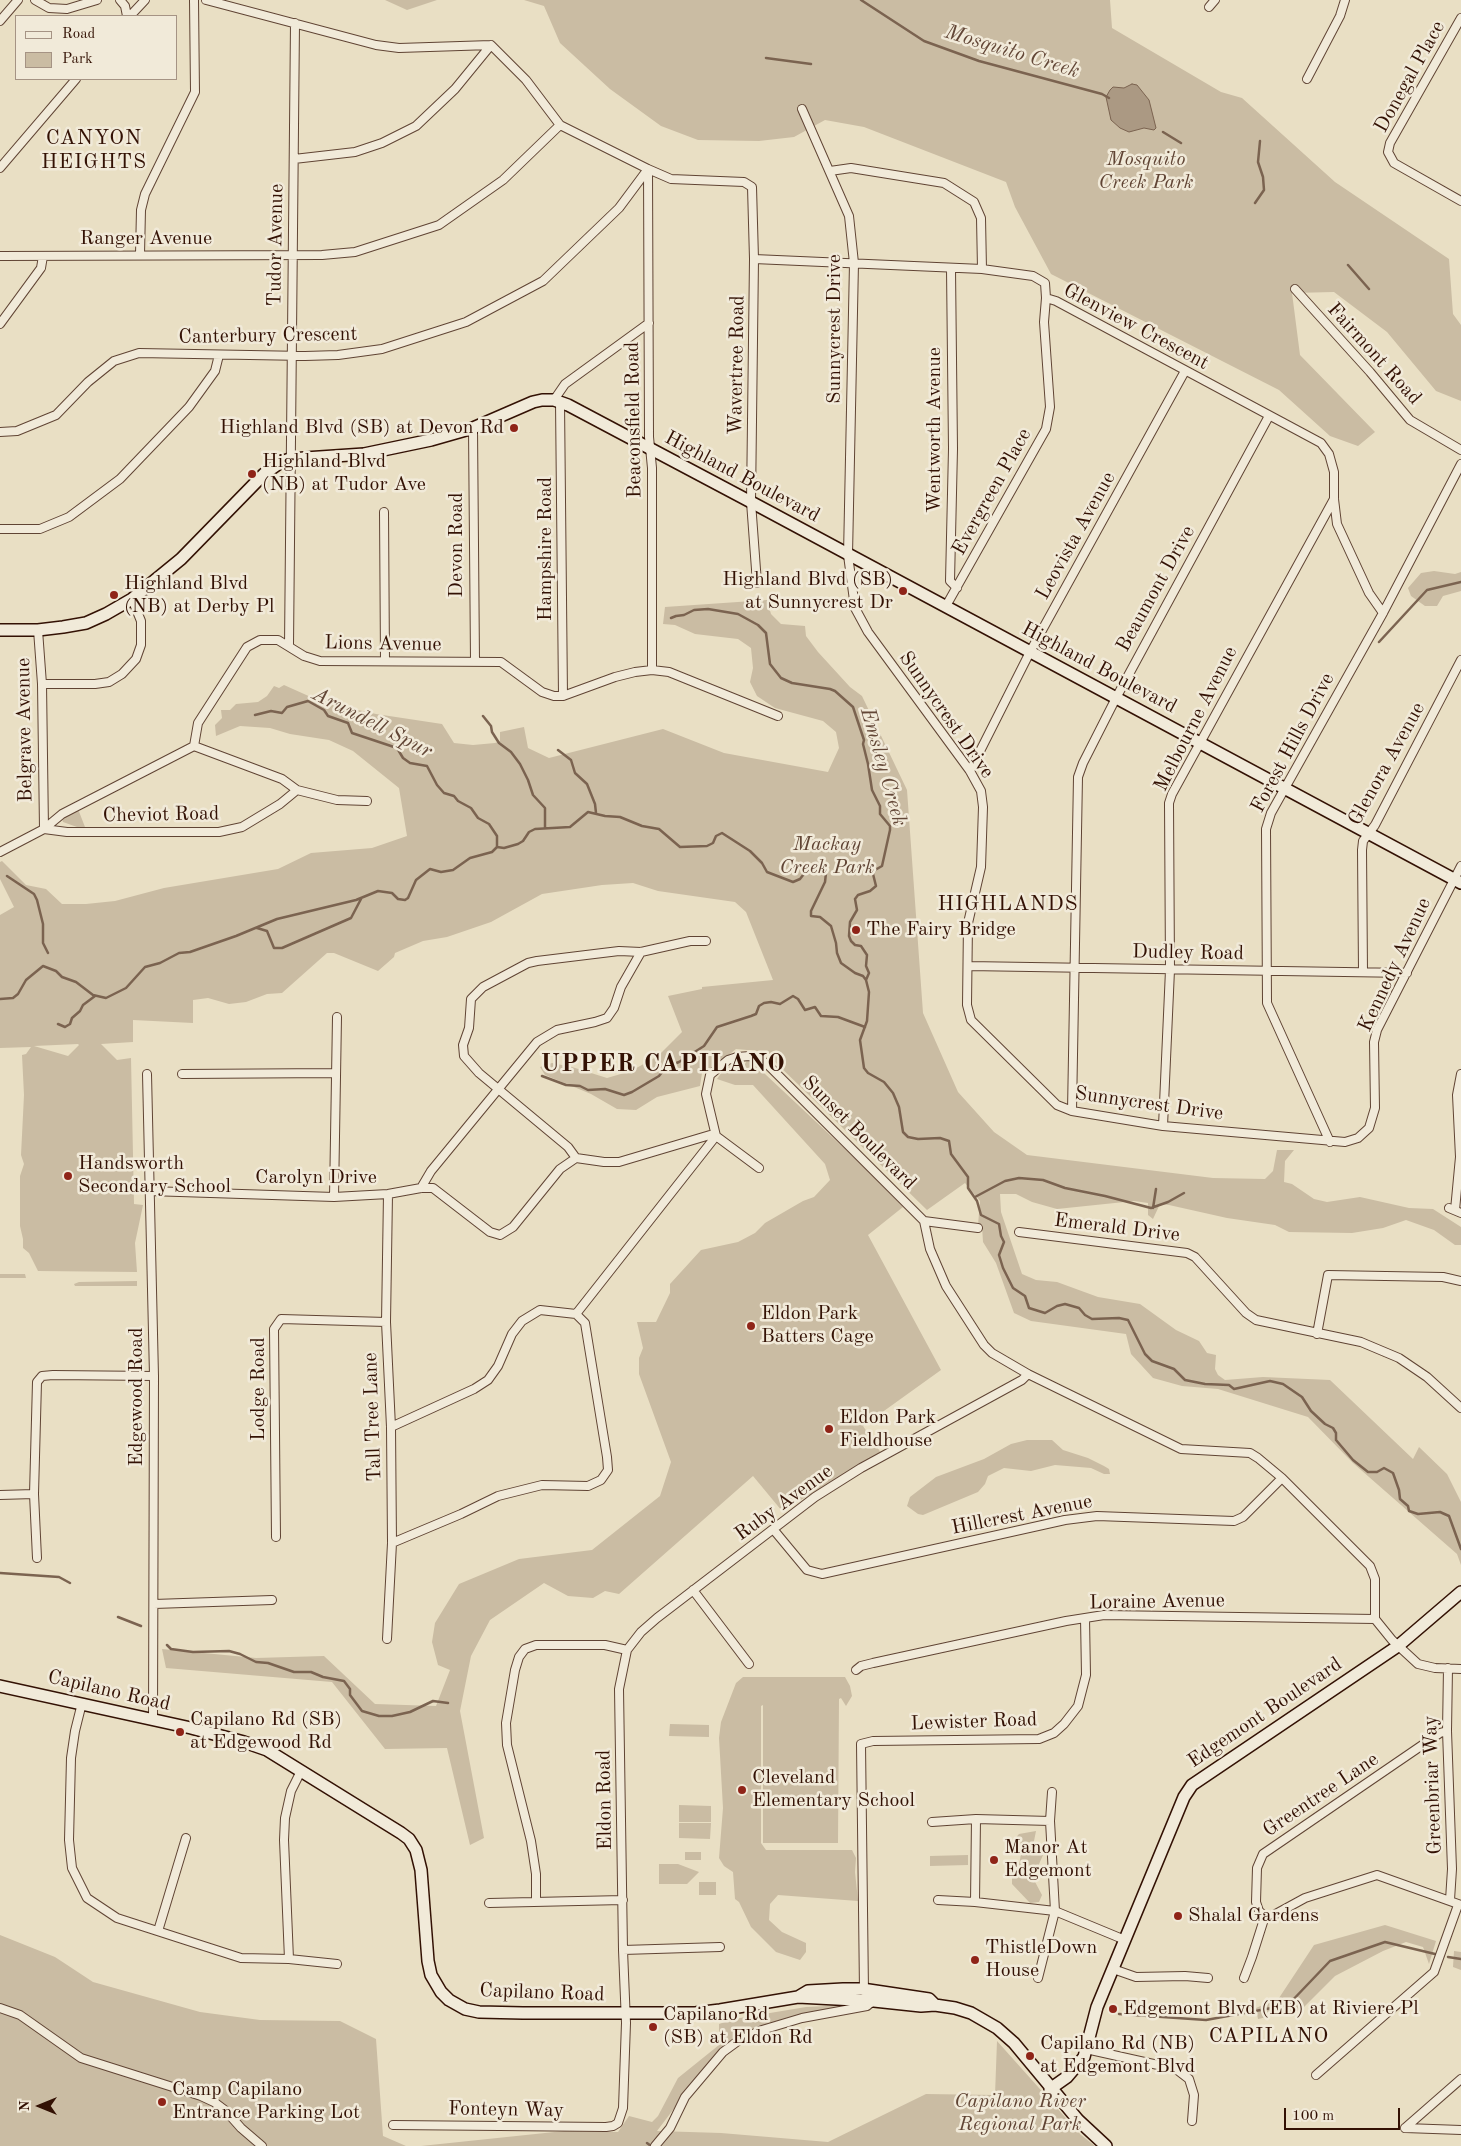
<!DOCTYPE html>
<style>
body{margin:0}
#map{position:relative;width:1461px;height:2146px;overflow:hidden;background:#e9dfc4;font-family:"Old Standard TT",serif}
canvas{display:block}
.legend{position:absolute;left:15px;top:15px;width:162px;height:65px;box-sizing:border-box;background:#f1ead9;border:1px solid #a59384;margin:0;padding:6px 9px;list-style:none;font-size:15px;color:#331104}
.legend li{display:flex;align-items:center;gap:10px;height:25px}
.legend b{width:25px;border:1px solid #a59384}
.north{position:absolute;left:15px;top:2081px;width:50px;height:50px;-webkit-text-stroke:4px #f1ead9;paint-order:stroke;rotate:270deg;font-size:14px;font-weight:700;line-height:20px;text-align:center;color:#331104}
.north::after{content:'';display:block;margin:auto;width:18px;height:22px;background:#331104;clip-path:polygon(50% 0,100% 100%,50% 72%,0 100%)}
.scale{position:absolute;left:1284px;top:2108px;width:116px;height:22px;box-sizing:border-box;border:2px solid #331104;border-top:0;padding-left:6px;font-size:15px;line-height:18px;white-space:nowrap;color:#331104;-webkit-text-stroke:4px #f1ead9;paint-order:stroke}
</style>
<div id="map">
<canvas width="1461" height="2146"></canvas>
<ul class="legend">
<li><b style="height:6px;background:#f1ead9"></b>Road</li>
<li><b style="height:14px;background:#cabca3"></b>Park</li>
</ul>
<div class="north">N</div>
<div class="scale">100 m</div>
</div>
<script>
const c = document.querySelector('canvas').getContext('2d');
c.lineJoin = 'round';
function fill(path, color) { c.fillStyle = color; c.fill(path, 'evenodd'); }
const shape = rows => new Path2D(rows.map(r => 'M' + r).join(''));
function stroke(path, color, width, dash) { c.strokeStyle = color; c.lineWidth = width; c.lineCap = dash ? 'butt' : 'round'; c.setLineDash(dash || []); c.stroke(path); }
function label(font, color, halo, rows, align = 'center') {
  c.font = font + ' "Old Standard TT",serif'; c.lineWidth = 5; c.setLineDash([]); c.textBaseline = 'middle'; c.strokeStyle = halo; c.fillStyle = color; for (const [text, x, y, turn = 0] of rows) {
    c.save(); c.translate(x, y); c.rotate((+turn || 0) * Math.PI / 180); c.textAlign = isNaN(turn) ? turn : align; if (halo) c.strokeText(text, 0, 0); c.fillText(text, 0, 0); c.restore();
  }
}
fill(shape([
 [385,0,437,0,407,10],
 [524,0,1110,0,1112,28,1221,92,1242,98,1335,182,1449,259,1453,314,1461,325,1461,401,1436,391,1387,332,1334,292,1292,293,1300,355,1375,432,1358,446,1330,436,1279,390,1051,274,1015,207,1006,182,864,127,825,120,794,137,759,141,698,140,661,126,610,89,560,43,544,6],
 [1434,571,1455,574,1461,572,1461,591,1443,596,1437,606,1425,606,1411,596,1408,588,1421,573],
 [767,600,771,614,781,624,805,626,806,636,818,652,850,687,862,696,907,790,923,1013,958,1092,994,1132,1027,1155,1213,1178,1265,1179,1273,1171,1277,1150,1294,1150,1285,1161,1284,1182,1292,1184,1314,1199,1327,1202,1360,1197,1409,1208,1433,1209,1461,1227,1461,1245,1455,1245,1434,1230,1406,1220,1383,1228,1352,1233,1289,1232,1275,1225,1227,1218,1169,1205,1160,1204,1153,1219,1148,1215,1148,1203,1134,1201,1057,1209,1032,1202,1016,1194,1000,1194,1001,1212,1022,1274,1036,1280,1057,1282,1098,1297,1140,1304,1176,1330,1199,1341,1207,1353,1216,1355,1215,1369,1218,1375,1225,1380,1263,1377,1330,1380,1413,1459,1419,1447,1447,1474,1461,1502,1461,1565,1457,1554,1353,1463,1308,1417,1218,1389,1182,1386,1153,1378,1131,1354,1126,1334,1031,1321,1014,1313,996,1263,983,1242,982,1226,978,1225,980,1201,965,1183,927,1210,770,1057,758,1051,736,1049,710,1070,702,1073,700,1086,657,1097,636,1110,617,1109,591,1094,545,1075,540,1067,552,1063,572,1067,607,1078,631,1071,658,1056,682,1032,668,996,702,989,702,987,773,980,746,912,735,902,658,891,633,883,602,885,542,894,491,922,447,937,423,941,395,953,394,957,378,971,334,953,327,953,282,993,267,994,246,1002,229,1004,208,998,193,1000,193,1023,133,1020,133,1042,101,1044,117,1060,131,1058,134,1204,143,1205,135,1243,137,1272,38,1271,29,1253,23,1248,23,1239,20,1226,20,1176,24,1164,21,1155,24,1095,22,1055,26,1054,31,1047,0,1048,0,915,14,907,0,879,0,862,2,861,26,885,46,889,62,904,86,904,115,901,164,888,278,869,311,853,372,848,407,836,399,788,353,751,329,740,290,734,270,728,240,726,216,736,215,725,222,718,221,710,230,710,236,704,258,702,267,696,274,686,279,688,284,685,313,698,340,706,376,714,442,724,454,743,473,745,495,743,500,741,500,732,524,727,528,748,549,758,663,729,724,753,828,772,839,748,836,732,823,721,775,708,757,696,750,682,753,668,751,648,738,639,695,634,675,625,663,624,665,607],
 [79,1045,68,1056,34,1046,78,1044],
 [78,809,85,827,77,827,63,822,61,817],
 [748,1058,863,1166,903,1207,868,1235,941,1370,863,1426,881,1453,782,1511,753,1476,619,1594,605,1591,593,1598,568,1596,544,1583,490,1620,471,1656,460,1711,484,1838,470,1845,447,1748,385,1749,332,1682,166,1668,162,1649,256,1658,324,1656,375,1704,436,1706,450,1670,438,1665,432,1642,435,1623,459,1584,519,1559,592,1550,660,1496,671,1462,639,1374,639,1358,643,1348,637,1322,656,1322,670,1293,670,1284,701,1250,738,1242,755,1233,765,1223,803,1201,814,1197,830,1180,825,1164,753,1085,735,1085,717,1079,724,1069,735,1064,745,1064],
 [0,1274,25,1274,26,1278,0,1278],
 [137,1281,137,1286,75,1286,74,1284,79,1282],
 [1027,1440,1052,1440,1063,1450,1088,1458,1104,1466,1109,1469,1110,1474,1104,1474,1091,1468,1055,1465,1031,1471,1004,1468,988,1476,985,1484,978,1492,923,1515,918,1514,907,1506,910,1497,936,1477,984,1459,1011,1444],
 [743,1677,845,1677,850,1686,852,1696,846,1706,841,1698,839,1699,838,1843,763,1843,763,1705,761,1706,761,1843,766,1850,852,1850,856,1858,855,1872,858,1901,778,1895,770,1904,769,1920,782,1932,806,1943,806,1952,800,1960,776,1952,751,1927,739,1902,735,1899,733,1872,724,1866,719,1858,723,1808,719,1738,721,1722,736,1683],
 [670,1724,709,1725,709,1737,669,1736],
 [679,1805,711,1806,711,1822,679,1822],
 [679,1823,711,1823,710,1839,679,1838],
 [1036,1831,1033,1846,1043,1855,1033,1878,1042,1895,1039,1902,1030,1903,1012,1884,1012,1867,1019,1867,1021,1853,1010,1851,1010,1844,1019,1834],
 [685,1852,701,1852,701,1860,685,1860],
 [968,1855,968,1865,930,1866,930,1856],
 [659,1864,678,1864,699,1872,687,1884,659,1884],
 [699,1882,716,1882,716,1895,699,1895],
 [1385,1925,1436,1941,1429,1964,1423,1947,1406,1942,1383,1951,1335,1976,1301,2010,1258,2019,1256,2008,1279,1998,1314,1945],
 [0,1935,55,1957,93,1982,200,2012,260,2020,340,2021,376,2039,383,2136,406,2146,0,2146],
 [1454,1951,1461,1952,1461,1970,1453,1967],
 [846,2005,765,2025,747,2031,736,2038,685,2094,657,2131,721,2133,828,2142,926,2094,995,2095,997,2041,1081,2135,1095,2146,421,2146,564,2131,618,2132,629,2116,652,2122,658,2116,678,2078,719,2045,719,2024,734,2019,806,2007]
]), '#cabca3');
const water = shape([
 [1132,84,1137,85,1149,100,1156,128,1154,130,1144,128,1129,132,1120,128,1111,120,1106,97,1110,90,1113,87,1124,88,1132,84]
]);
fill(water, '#ab9983');
stroke(water, '#7b6350', 1);
stroke(shape([
 [861,0,924,41,979,61,1102,94,1109,98],
 [766,58,811,64],
 [1163,132,1181,143],
 [1255,203,1264,190,1263,177,1258,162,1260,141],
 [1348,265,1369,289],
 [671,618,676,616,684,615,694,610,708,609,738,614,758,625,766,633,770,664,781,678,792,683,830,689,835,691,853,707,864,740,863,744,868,764,872,790,880,806,880,814,890,826,890,830,882,866,875,870,873,874,876,886,870,891,858,895,855,899,857,910,850,922,849,936,851,941,855,945,861,946,867,955,866,966,869,973,866,980],
 [1379,642,1427,590,1461,582],
 [255,715,271,711,282,713,287,707,308,701,324,710,328,716,348,723,352,733,397,748,403,758,410,763,427,766,437,785,444,793,454,796,458,801,471,808,478,818,489,824,497,836,497,847],
 [483,716,491,726,492,732,499,743,511,752,520,764,528,780,533,795,545,808,545,828],
 [558,750,571,760,575,773,587,784,595,804,596,813],
 [7,876,34,894,37,900,43,924,43,943,48,953],
 [257,928,267,931,274,948,282,948,351,918,361,899],
 [0,999,13,998,18,994,26,980,43,966,56,971,62,977,76,982,93,995,106,998,126,988,145,967,160,963,179,953,190,952,236,936,277,919,356,900,378,891,392,893,398,899,405,900,408,898,416,880,430,869,441,872,453,870,470,858,492,852,497,847,504,848,518,844,523,841,529,832,535,829,570,827,588,812,605,816,620,817,642,826,659,829,680,847,707,846,713,843,716,836,722,833,750,851,762,863,767,872,793,882,800,879,810,866,820,864,826,873,825,882,811,911,811,916,820,917,831,926,836,943,837,953,841,963,855,973,863,976,866,980,869,992,867,1021,860,1040,864,1068,868,1073,884,1082,893,1093,899,1107,903,1132,908,1137,918,1139,940,1138,949,1141,951,1154,968,1177,968,1188,977,1201,981,1215,999,1224,1001,1236,1004,1242,999,1255,1003,1268,1013,1288,1025,1296,1029,1308,1045,1313,1057,1306,1065,1304,1079,1308,1085,1315,1092,1319,1119,1318,1128,1320,1145,1354,1152,1361,1174,1369,1185,1380,1205,1384,1229,1385,1234,1389,1270,1381,1283,1384,1302,1397,1311,1411,1325,1424,1333,1428,1336,1433,1336,1440,1353,1460,1368,1472,1377,1472,1384,1468,1393,1473,1399,1490,1400,1499,1408,1506,1409,1511,1418,1514,1440,1512,1449,1516,1461,1549],
 [58,1024,65,1027,70,1024,72,1018,80,1011,83,1005,95,996],
 [542,1076,566,1085,580,1086,588,1090,605,1089,624,1095,632,1092,659,1076,666,1067,679,1062,704,1046,717,1027,751,1016,756,1014,759,1006,764,1003,771,1002,780,1004,793,996,798,999,805,1010,815,1007,821,1016,838,1017,865,1027],
 [975,1197,1005,1181,1019,1178,1043,1180,1065,1188,1105,1196,1151,1208,1168,1202,1184,1193],
 [1153,1208,1156,1189],
 [0,1573,59,1577,70,1583],
 [118,1617,141,1626],
 [167,1645,171,1649,193,1652,229,1651,240,1654,256,1662,268,1663,294,1672,311,1672,323,1677,344,1681,350,1689,350,1695,362,1711,379,1716,392,1716,410,1712,433,1701,448,1703],
 [1448,1957,1461,1959],
 [1119,2014,1206,2020,1288,2005,1330,1961,1385,1942,1435,1954],
 [647,2143,651,2146]
]), '#7b6350', 2.5);
const street = shape([
 [35,0,49,8,67,9,97,0],
 [120,0,125,6,127,16],
 [206,0,376,45,399,48,491,45,526,80,560,125,648,169,671,179,744,182,752,187,754,259,751,502,757,583],
 [1209,7,1215,0],
 [130,16,145,0],
 [1461,18,1390,143,1388,152,1394,163,1461,201],
 [0,21,18,0],
 [1307,79,1340,16,1345,0],
 [802,109,849,216,854,263,848,555,855,608,868,632,970,771,981,791,983,807,981,867,968,923,967,1005,971,1020,1057,1105,1072,1111,1163,1126,1345,1142,1358,1138,1369,1128,1375,1108,1374,1042,1377,1030,1461,866],
 [294,159,355,152,382,143,416,126,455,89,491,45],
 [0,168,76,79],
 [648,169,649,437,652,468,652,670],
 [830,171,851,168,944,183,974,202,981,218,982,269],
 [140,254,141,210,145,194,195,92,194,0],
 [0,256,322,255,355,252,439,225,503,180,560,125],
 [754,259,982,269,1033,276,1045,283,1046,298,1056,301,1321,443,1329,454,1334,472,1334,499,1337,524,1369,593,1383,613],
 [951,269,953,449,950,581,957,588],
 [1295,289,1370,372,1410,420,1461,450],
 [0,324,41,268,43,256],
 [554,400,565,384,649,323],
 [560,402,563,696],
 [473,428,475,661],
 [0,432,17,431,56,415,88,382,114,361,139,353,305,356,338,355,382,349,466,322,543,281,619,208,648,169],
 [384,512,385,661],
 [0,529,40,529,69,517,120,479,189,407,215,371,219,355],
 [946,606,1046,429,1050,407,1044,322,1046,298],
 [38,630,42,684,44,829,67,832,219,832,242,827,280,804,297,790],
 [289,646,295,23],
 [42,684,95,684,109,682,122,674,136,659,141,645,141,621,132,599],
 [194,746,282,779,297,790,337,800,367,801],
 [970,771,1030,652,1185,371],
 [0,852,44,829,62,814,194,746,198,723,247,647,260,640,278,640,304,656,320,661,501,662,542,692,554,696,563,696,615,677,635,672,652,670,669,672,778,716],
 [968,966,1407,973],
 [1363,972,1362,850,1363,841,1375,825,1461,660],
 [147,1074,154,1376,153,1720],
 [182,1074,335,1073],
 [1072,1111,1078,777,1083,763,1116,698,1269,416],
 [1163,1126,1170,970,1169,803,1172,794,1334,499],
 [716,1136,706,1094,710,1075,728,1060,737,1057,750,1056,766,1063,924,1221,930,1249,946,1286,984,1345,992,1353,1028,1374,1181,1449,1250,1453,1258,1458,1282,1478,1370,1566,1375,1579,1375,1619,1392,1640,1418,1664,1435,1668,1461,1669],
 [1330,1142,1267,1003,1266,829,1271,813,1383,613,1461,464],
 [576,1158,568,1147,479,1073,464,1056,463,1045,469,1028,471,999,483,987,528,963,537,961,619,951,641,952,690,941,706,941],
 [576,1158,604,1162,619,1162,710,1135,716,1136,759,1168],
 [421,1188,431,1171,537,1042,557,1030,595,1022,607,1018,614,1008,621,987,641,952],
 [149,1191,334,1197,388,1194,421,1188,433,1188,490,1232,500,1235,513,1227,560,1169,576,1158],
 [334,1197,337,1017],
 [1449,1208,1461,1213],
 [1455,1210,1460,1157,1457,1095,1461,1074],
 [924,1221,978,1228],
 [1019,1232,1187,1253,1195,1257,1246,1313,1256,1320,1361,1342,1399,1358,1427,1377,1461,1408],
 [576,1314,716,1136],
 [1317,1334,1328,1275,1443,1277,1461,1281],
 [391,1427,474,1389,488,1380,498,1366,512,1334,522,1321,540,1310,576,1314],
 [0,1495,34,1494],
 [773,1529,807,1570,822,1574,1065,1520,1097,1516,1234,1521,1243,1517,1282,1478],
 [276,1537,274,1329,281,1319,386,1322],
 [392,1543,461,1514,498,1496,542,1485,588,1486,601,1480,608,1470,607,1457,585,1323,576,1314],
 [37,1558,34,1494,37,1382,42,1376,53,1375,154,1376],
 [693,1590,749,1664],
 [154,1604,272,1600],
 [387,1639,392,1543,391,1427,386,1322,388,1194],
 [1448,1668,1447,1731,1452,1869,1450,1900],
 [856,1670,861,1666,873,1663,1066,1621,1104,1615,1375,1619],
 [82,1703,75,1731,71,1758,69,1840,72,1868,87,1898,117,1918,241,1958,289,1959,337,1964],
 [1447,1731,1440,1733,1263,1854,1257,1868,1256,1902,1259,1911,1265,1916,1272,1916,1305,1898,1377,1875,1461,1905],
 [932,1822,976,1819,1050,1821],
 [536,1900,536,1874,531,1841,507,1745,506,1723,515,1670,519,1657,525,1649,536,1645,605,1645,627,1650],
 [938,1900,975,1902,1055,1911,1050,1821,1052,1792],
 [975,1902,976,1819],
 [489,1903,623,1900],
 [158,1931,186,1838],
 [623,1950,720,1947],
 [289,1959,284,1840,285,1818,291,1791,301,1771],
 [1113,1969,1136,1977,1185,1976,1208,1978],
 [1038,1978,1055,1911,1125,1940],
 [1244,1978,1252,1957,1265,1916],
 [864,1991,861,1744,873,1741,1039,1739,1054,1733,1064,1724,1078,1706,1086,1675,1085,1618],
 [0,2008,20,2015,81,2058,201,2096,214,2102,226,2111,241,2128,262,2146],
 [1086,2049,1176,2069,1189,2079,1194,2095,1192,2121],
 [1316,2075,1434,1972,1458,1905],
 [393,2125,606,2127,613,2126,618,2123,623,2108,626,2023,623,1950,619,1689,627,1650,641,1632,657,1618,815,1497,861,1468,1022,1380,1028,1374],
 [1405,2128,1461,2079],
 [1405,2128,1461,2130],
 [655,2146,670,2128,685,2097,723,2052,738,2041,762,2030,802,2018,867,2006,872,2002]
]);
const secondary = shape([
 [0,630,38,630,63,627,86,623,106,614,132,599,181,559,264,474,281,462,290,459,364,454,431,440,473,428,533,402,542,400,554,400,568,405,751,502,1461,883],
 [0,1686,191,1728,244,1742,267,1750,401,1833,409,1839,416,1850,421,1870,428,1961,431,1975,441,1992,449,2000,465,2009,479,2012,523,2013,695,2013,720,2010,798,1997,808,1991,843,1989,862,1989,929,1999,935,2005],
 [798,1997,874,2001,921,2006,935,2005,955,2008,971,2013,997,2028,1014,2043,1078,2120,1106,2146],
 [1050,2089,1067,2077,1084,2057,1097,2007,1184,1797,1192,1785,1398,1646,1461,1592]
]);
stroke(street, '#604434', 10);
stroke(secondary, '#331104', 14);
stroke(street, '#f1ead9', 8);
stroke(secondary, '#f1ead9', 11);
for (const [x, y, r, color] of [
 [514,428,5,"#8f2418"],
 [252,474,5,"#8f2418"],
 [903,591,5,"#8f2418"],
 [114,595,5,"#8f2418"],
 [856,930,5,"#8f2418"],
 [68,1176,5,"#8f2418"],
 [751,1326,5,"#8f2418"],
 [829,1429,5,"#8f2418"],
 [180,1732,5,"#8f2418"],
 [742,1790,5,"#8f2418"],
 [994,1860,5,"#8f2418"],
 [1178,1916,5,"#8f2418"],
 [975,1960,5,"#8f2418"],
 [1113,2009,5,"#8f2418"],
 [653,2027,5,"#8f2418"],
 [1030,2056,5,"#8f2418"],
 [162,2102,5,"#8f2418"]
]) { const dot = new Path2D(); dot.arc(x, y, r, 0, 2 * Math.PI); c.fillStyle = color; c.fill(dot); stroke(dot, '#f1ead9', 2); }
label('20px', '#331104', '#f1ead9', [
 ["Donegal Place",1410,77,-61],
 ["Ranger Avenue",146,239],
 ["Tudor Avenue",276,245,-89],
 ["Glenview Crescent",1136,327,28],
 ["Sunnycrest Drive",835,329,-90],
 ["Canterbury Crescent",268,336,-1],
 ["Fairmont Road",1374,354,48],
 ["Wavertree Road",737,365,-89],
 ["Beaconsfield Road",634,420,-91],
 ["Wentworth Avenue",935,430,-90],
 ["Highland Boulevard",742,477,28],
 ["Evergreen Place",992,492,-61],
 ["Leovista Avenue",1076,536,-61],
 ["Devon Road",457,545,-90],
 ["Hampshire Road",546,549,-90],
 ["Beaumont Drive",1156,589,-61],
 ["Lions Avenue",383,644,1],
 ["Highland Boulevard",1099,668,28],
 ["Sunnycrest Drive",946,715,55],
 ["Melbourne Avenue",1196,719,-63],
 ["Belgrave Avenue",25,730,-91],
 ["Forest Hills Drive",1293,743,-62],
 ["Glenora Avenue",1387,764,-61],
 ["Cheviot Road",161,815,-1],
 ["Dudley Road",1188,953,1],
 ["Kennedy Avenue",1395,965,-65],
 ["Sunnycrest Drive",1149,1104,8],
 ["Sunset Boulevard",859,1133,45],
 ["Carolyn Drive",316,1178],
 ["Emerald Drive",1117,1228,7],
 ["Lodge Road",259,1389,-90],
 ["Edgewood Road",137,1397,-90],
 ["Tall Tree Lane",373,1417,-92],
 ["Ruby Avenue",784,1503,-36],
 ["Hillcrest Avenue",1022,1515,-11],
 ["Loraine Avenue",1157,1602,-1],
 ["Capilano Road",109,1691,13],
 ["Edgemont Boulevard",1265,1713,-34],
 ["Lewister Road",974,1722,-2],
 ["Greenbriar Way",1433,1785,-92],
 ["Greentree Lane",1321,1795,-34],
 ["Eldon Road",605,1800,-91],
 ["Capilano Road",542,1993,2],
 ["Fonteyn Way",506,2110,1]
]);
label('italic 20px', '#604434', '#f1ead9', [
 ["Mosquito",1146,160],
 ["Creek Park",1146,183],
 ["Mackay",827,845],
 ["Creek Park",827,868],
 ["Capilano River",1020,2102],
 ["Regional Park",1020,2125]
]);
label('20px', '#331104', '#f1ead9', [
 ["Highland Blvd (SB) at Devon Rd",504,428,"right"],
 ["Highland Blvd",262,462],
 ["(NB) at Tudor Ave",262,485],
 ["Highland Blvd (SB)",893,580,"right"],
 ["at Sunnycrest Dr",893,603,"right"],
 ["Highland Blvd",124,584],
 ["(NB) at Derby Pl",124,607],
 ["The Fairy Bridge",866,930],
 ["Handsworth",78,1164],
 ["Secondary School",78,1187],
 ["Eldon Park",761,1314],
 ["Batters Cage",761,1337],
 ["Eldon Park",839,1418],
 ["Fieldhouse",839,1441],
 ["Capilano Rd (SB)",190,1720],
 ["at Edgewood Rd",190,1743],
 ["Cleveland",752,1778],
 ["Elementary School",752,1801],
 ["Manor At",1004,1848],
 ["Edgemont",1004,1871],
 ["Shalal Gardens",1188,1916],
 ["ThistleDown",985,1948],
 ["House",985,1971],
 ["Edgemont Blvd (EB) at Riviere Pl",1123,2009],
 ["Capilano Rd",663,2015],
 ["(SB) at Eldon Rd",663,2038],
 ["Capilano Rd (NB)",1040,2044],
 ["at Edgemont Blvd",1040,2067],
 ["Camp Capilano",172,2090],
 ["Entrance Parking Lot",172,2113]
], 'left');
label('italic 21px', '#634737', '#f1ead9', [
 ["Mosquito Creek",1012,52,17],
 ["Arundell Spur",372,723,27],
 ["Emsley Creek",883,767,74]
]);
c.letterSpacing = '1px';
label('21px', '#331104', '#f1ead9', [
 ["CANYON",94,138],
 ["HEIGHTS",94,162],
 ["HIGHLANDS",1008,904],
 ["CAPILANO",1269,2036]
]);
c.letterSpacing = '0px';
c.letterSpacing = '1px';
label('bold 25px', '#331104', '#f1ead9', [
 ["UPPER CAPILANO",663,1064]
]);
c.letterSpacing = '0px';
</script>
